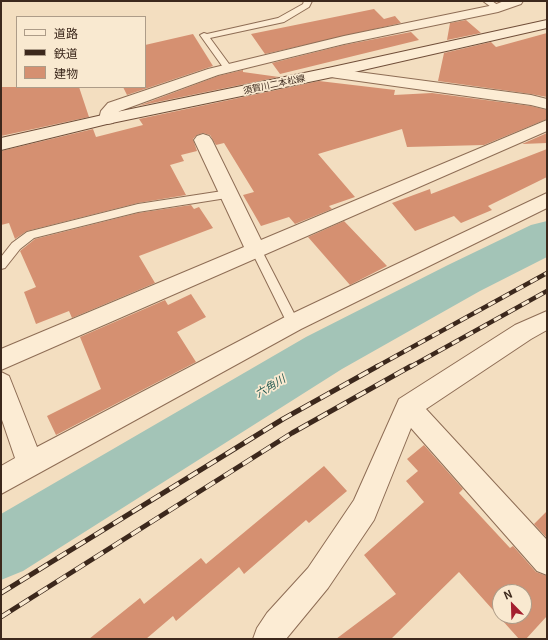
<!DOCTYPE html>
<meta charset="utf-8">
<style>
body{margin:0}
#map{position:relative;width:548px;height:640px;overflow:hidden;background:#f3dec0;font-family:Georgia,"Noto Sans JP",serif}
canvas{display:block}
.frame{position:absolute;inset:0;border:2px solid #3c281c;pointer-events:none}
.legend{position:absolute;left:16px;top:16px;width:130px;height:72px;box-sizing:border-box;background:#f9e9d0;border:1px solid #ad9c88;margin:0;padding:5px 7px;list-style:none;font-size:12px;color:#3c281c}
.legend li{display:flex;align-items:center;gap:8px;height:20px}
.legend b{width:20px;border:1px solid #ad9c88}
.north{position:absolute;left:492px;top:584px;width:40px;height:40px;box-sizing:border-box;background:#f9e9d0;border:1px solid #ad9c88;border-radius:50%;rotate:337deg;font-size:11px;font-weight:700;line-height:16px;text-align:center;color:#3c281c}
.north::after{content:'';display:block;margin:auto;width:14px;height:18px;background:#a41f2f;clip-path:polygon(50% 0,100% 100%,50% 72%,0 100%)}
</style>
<div id="map">
<canvas width="548" height="640"></canvas>
<div class="frame"></div>
<ul class="legend">
<li><b style="height:5px;background:#fcecd4"></b>道路</li>
<li><b style="height:5px;background:#3c281c"></b>鉄道</li>
<li><b style="height:11px;background:#d59071"></b>建物</li>
</ul>
<div class="north">N</div>
</div>
<script>
const c = document.querySelector('canvas').getContext('2d');
c.lineJoin = 'round';
const shape = rows => new Path2D(rows.map(r => 'M' + r).join(''));
function fill(path, color) { c.fillStyle = color; c.fill(path, 'evenodd'); }
function stroke(path, color, width, dash) { c.strokeStyle = color; c.lineWidth = width; c.lineCap = dash ? 'butt' : 'round'; c.setLineDash(dash || []); c.stroke(path); }
function label(font, color, halo, rows, align = 'center') {
  c.font = font + ' Georgia,"Noto Sans JP",serif'; c.lineWidth = 3.5; c.setLineDash([]); c.textBaseline = 'middle'; c.strokeStyle = halo; c.fillStyle = color; for (const [text, x, y, turn = 0] of rows) {
    c.save(); c.translate(x, y); c.rotate((+turn || 0) * Math.PI / 180); c.textAlign = isNaN(turn) ? turn : align; if (halo) c.strokeText(text, 0, 0); c.fillText(text, 0, 0); c.restore();
  }
}
fill(shape([
 [547,221,547,257,480,291,342,369,23,571,1,580,1,514,306,337,448,265,531,225,547,221]
]), '#a3c4b7');
fill(shape([
 [374,9,384,19,395,16,401,23,265,54,251,34],
 [466,20,481,33,447,40,450,23],
 [411,32,419,40,280,74,272,63,344,45],
 [547,33,547,97,531,94,438,81,444,53,491,42,496,47],
 [193,34,213,66,127,95,123,87,145,87,145,45],
 [243,70,243,72,279,77,138,106,218,76],
 [319,81,395,90,394,95,432,93,531,106,547,110,547,119,484,145,407,147,402,129,318,154,355,197,329,206,332,209,295,224,289,217,261,226,243,195,254,192,224,143,216,145,210,135,203,133,197,135,193,139,197,151,181,155,184,161,170,165,186,195,138,203,27,231,15,239,9,223,1,225,1,151,93,129,96,137,143,125,139,119],
 [1,87,79,87,89,117,1,136],
 [547,133,547,143,522,144],
 [547,149,547,177,488,206,492,210,461,223,454,216,415,231,392,203,430,189,431,194],
 [191,205,194,209,199,207,213,228,139,256,155,283,72,318,69,311,36,324,24,292,36,287,20,251,35,239,138,213],
 [344,221,387,266,350,285,308,237],
 [191,294,206,317,177,332,196,362,56,435,47,416,101,389,80,337,165,300,168,305],
 [424,445,463,489,459,493,510,548,513,546,536,572,547,576,547,616,526,639,519,639,459,572,391,639,336,639,396,594,364,555,424,502,406,481,418,471,407,459],
 [500,592,524,592,524,616,500,616],
 [324,466,347,491,309,523,306,520,244,574,239,567,176,621,173,616,146,639,89,639,140,598,144,604,201,558,206,564],
 [547,511,547,538,534,524]
]), '#d59071');
const service = shape([
 [304,1,312,1,309,7,284,22,210,38,232,68,231,70,225,70,200,35,204,33,207,34,278,18,303,4,304,1],
 [483,1,492,1,502,8,498,10,495,10,483,1],
 [229,190,233,191,234,194,233,197,138,212,34,238,20,249,5,268,1,269,1,257,12,243,27,232,138,204,229,190],
 [256,246,260,247,297,319,299,323,297,327,293,328,289,327,251,250,252,247,256,246]
]);
const minor = shape([
 [504,1,523,1,521,4,498,12,344,44,218,75,120,111,117,113,113,123,107,124,101,123,99,119,101,111,108,103,208,69,344,36,494,5,504,1],
 [328,68,531,95,547,99,547,109,531,105,323,76,320,73,323,70,328,68],
 [547,120,547,131,1,370,1,349,244,247,194,140,197,136,203,134,209,136,212,140,261,240,547,120],
 [547,193,547,208,301,329,1,494,1,466,15,458,1,417,1,372,9,376,37,447,285,317,547,193],
 [547,311,547,330,531,339,426,409,547,540,547,575,537,571,411,428,374,520,328,588,286,639,253,639,257,628,267,613,308,568,354,500,399,399,515,325,547,311]
]);
const secondary = shape([
 [547,20,547,28,328,78,107,124,1,150,1,138,107,114,328,68,547,20]
]);
stroke(service, '#8e6d55', 2);
stroke(minor, '#8e6d55', 2);
stroke(secondary, '#704e39', 2);
fill(service, '#fcecd4');
fill(minor, '#fcecd4');
fill(secondary, '#fcecd4');
const railFar1 = shape([
 [376,367,547,273],
 [410,367,547,291]
]);
const rail = shape([
 [1,593,283,419,378,366],
 [1,617,292,433,411,366]
]);
stroke(railFar1, '#3c281c', 4.5);
stroke(rail, '#3c281c', 5);
stroke(railFar1, '#f9e9d0', 3, [8]);
stroke(rail, '#f9e9d0', 3.5, [11]);
label('9px', '#3c281c', '#f9e9d0', [
 ["須賀川二本松線",274,84,-12]
]);
label('italic 11px', '#295d54', '#f9e9d0', [
 ["六角川",270,386,-31]
]);
</script>
